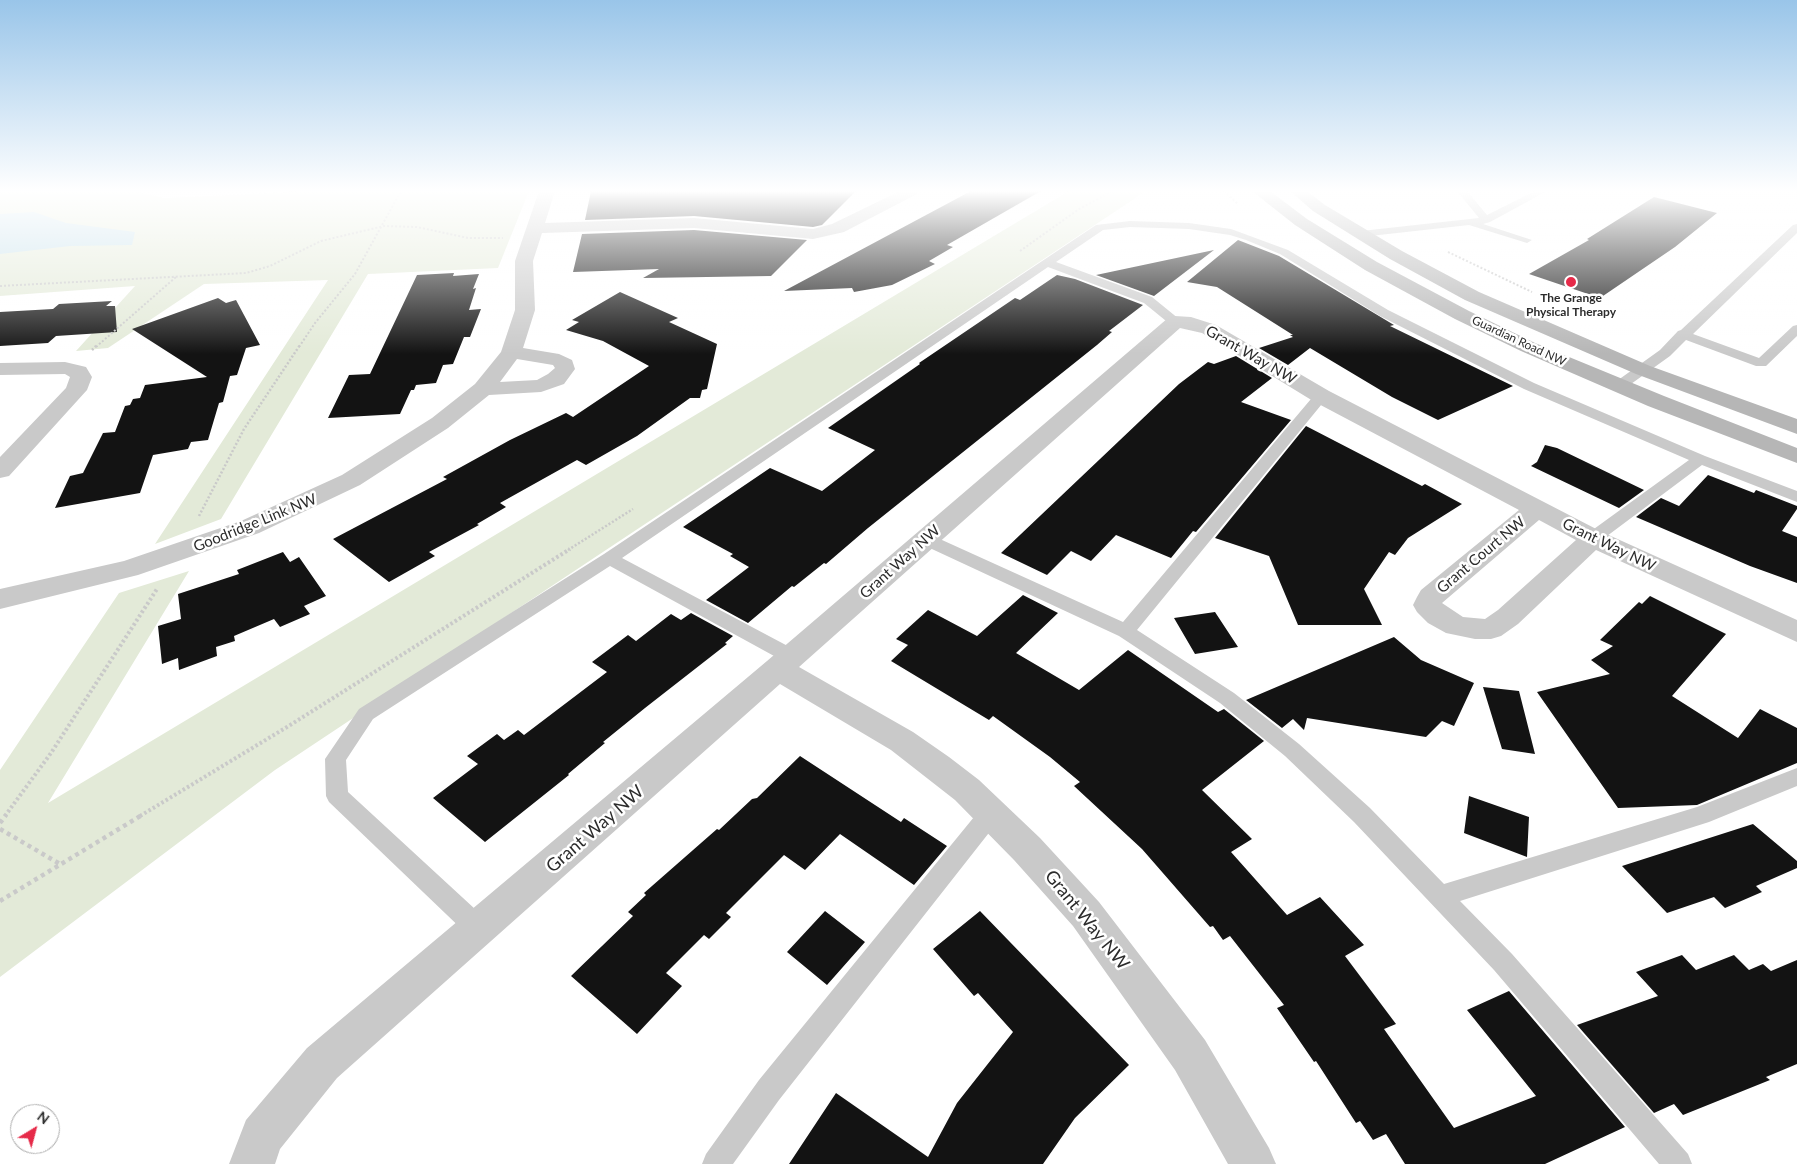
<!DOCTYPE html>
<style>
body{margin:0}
#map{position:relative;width:1797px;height:1164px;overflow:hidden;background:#fff;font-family:Lato,sans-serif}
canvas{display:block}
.north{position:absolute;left:10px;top:1104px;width:50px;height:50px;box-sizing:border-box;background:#fff;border:1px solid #ababab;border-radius:50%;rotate:37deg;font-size:14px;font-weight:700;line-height:20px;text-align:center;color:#2c2c2c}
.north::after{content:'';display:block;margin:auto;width:18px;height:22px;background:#e62a49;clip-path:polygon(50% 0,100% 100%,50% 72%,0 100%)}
</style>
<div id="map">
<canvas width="1797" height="1164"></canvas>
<div class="north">N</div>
</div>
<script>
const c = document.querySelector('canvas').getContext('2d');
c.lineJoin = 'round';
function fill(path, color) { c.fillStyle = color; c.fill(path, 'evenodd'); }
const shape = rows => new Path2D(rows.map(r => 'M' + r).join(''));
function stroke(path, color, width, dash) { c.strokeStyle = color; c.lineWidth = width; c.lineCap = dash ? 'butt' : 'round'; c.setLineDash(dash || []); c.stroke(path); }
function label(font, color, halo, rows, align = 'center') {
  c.font = font + ' Lato,sans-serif'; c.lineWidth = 5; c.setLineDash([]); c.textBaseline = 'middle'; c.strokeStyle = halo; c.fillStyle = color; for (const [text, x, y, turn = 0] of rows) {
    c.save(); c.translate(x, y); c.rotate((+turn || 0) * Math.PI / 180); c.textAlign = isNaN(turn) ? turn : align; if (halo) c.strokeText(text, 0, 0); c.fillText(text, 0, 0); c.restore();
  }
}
fill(shape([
 [0,191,133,191,165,198,308,191,529,191,498,268,368,274,221,519,155,544,328,280,204,284,108,348,76,351,135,286,0,296],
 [1069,191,1146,191,275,770,0,977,0,770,119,593,189,571,48,803]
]), '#e3ead8');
fill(shape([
 [34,212,66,223,135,232,132,245,70,246,0,254,0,214]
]), '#c4dfea');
fill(shape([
 [591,191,856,191,822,225,813,227,694,216,585,220],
 [971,191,1041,191,947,245,953,247,929,261,935,264,892,285,854,292,852,288,784,291],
 [1654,197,1717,213,1675,247,1600,298,1529,274,1589,240,1587,239],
 [694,230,807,240,771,276,643,278,659,269,573,272,582,234],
 [1238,240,1279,256,1394,325,1390,326,1513,386,1438,420,1392,397,1310,348,1288,365,1259,348,1293,337,1290,335,1293,335,1217,287,1187,282],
 [1214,250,1154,296,1096,275],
 [454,273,453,276,479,274,473,289,476,288,469,310,481,309,470,337,464,337,453,364,443,365,436,383,416,385,414,390,411,390,400,414,328,418,349,375,370,374,417,275],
 [1057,275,1075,279,1143,305,1109,331,1112,332,1097,345,868,528,826,564,824,563,794,587,792,586,748,623,706,600,749,567,730,556,733,554,683,527,770,468,822,491,875,450,828,428,920,364,919,363,1015,298,1020,300],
 [620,292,678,318,669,322,717,344,707,389,702,390,700,398,690,398,637,436,586,465,577,460,500,503,506,507,477,524,479,525,429,552,435,556,389,582,333,539,447,479,443,477,510,440,566,413,573,417,649,366,603,341,566,330,579,322,572,320],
 [218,298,226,303,236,300,260,345,246,348,237,375,230,376,223,402,219,403,208,440,191,442,188,449,153,455,140,493,55,508,70,476,83,473,103,433,115,432,125,406,130,405,133,399,140,398,145,385,207,377,132,329],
 [112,301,106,306,115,306,117,332,56,336,48,343,0,346,0,312,53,309,59,304],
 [1236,356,1272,378,1241,402,1291,420,1196,532,1193,531,1171,558,1116,535,1091,561,1071,551,1047,575,1001,553,1179,384,1208,362,1214,364],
 [1306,426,1422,486,1425,484,1462,504,1408,538,1395,555,1389,552,1364,589,1382,625,1298,625,1269,556,1215,538],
 [1545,445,1557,448,1644,490,1619,508,1531,466,1537,462],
 [1708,475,1754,493,1756,490,1797,506,1797,509,1782,531,1797,537,1797,583,1750,566,1636,517,1661,498,1679,506],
 [283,552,290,562,299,557,326,596,304,606,310,614,280,627,274,619,234,636,235,641,216,647,217,656,179,670,178,658,162,664,158,626,181,619,178,594,239,574,237,570],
 [1023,595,1058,613,1016,653,1079,690,1128,650,1218,712,1224,709,1264,741,1202,790,1252,839,1231,852,1287,915,1320,897,1364,945,1345,956,1396,1024,1384,1029,1454,1128,1536,1096,1467,1010,1509,991,1625,1127,1545,1164,1405,1164,1386,1134,1373,1140,1360,1121,1356,1123,1316,1061,1314,1062,1277,1008,1284,1005,1230,936,1223,940,1213,926,1210,927,1142,849,1074,786,1080,782,1050,757,993,716,989,720,891,661,908,645,896,639,928,610,977,636],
 [1650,596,1726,634,1672,696,1738,738,1760,709,1797,728,1797,763,1697,805,1618,808,1537,692,1610,674,1591,660,1613,646,1600,640,1639,602,1642,604],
 [1215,612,1238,647,1195,654,1174,618],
 [691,613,733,636,725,643,727,644,645,708,603,742,605,743,568,774,569,775,485,842,433,798,478,764,467,756,497,734,504,740,518,730,524,735,607,672,592,662,628,635,636,641,671,614,681,620],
 [1394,637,1421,660,1474,683,1454,726,1442,721,1426,737,1307,718,1304,730,1293,719,1282,728,1246,700],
 [1483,687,1519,691,1535,754,1502,749],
 [800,756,901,822,904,818,947,846,914,885,840,834,805,870,784,855,726,913,731,917,709,939,704,935,666,973,682,986,637,1034,571,976,633,916,628,912,646,895,644,893,717,829,719,830,752,799,757,798],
 [1469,796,1529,817,1527,857,1464,833],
 [1753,824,1797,861,1797,868,1756,886,1762,892,1725,908,1714,897,1667,913,1622,866],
 [825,911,865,942,827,985,787,952],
 [980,911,1129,1065,1075,1118,1043,1164,789,1164,836,1093,928,1157,957,1103,1013,1032,978,993,974,996,933,949],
 [1682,955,1696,970,1734,955,1749,970,1763,964,1771,971,1797,960,1797,1064,1766,1077,1770,1080,1683,1115,1674,1104,1654,1113,1577,1025,1658,996,1636,972]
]), '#131313');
stroke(shape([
 [1224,191,1238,204],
 [1020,251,1079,209,1113,191],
 [1448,252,1532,292],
 [0,286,246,273,270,266,321,241,384,226,417,227,468,238,503,238],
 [96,347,176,277],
 [299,347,315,323,355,274,401,191]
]), '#c9c9c9', 2, [2, 2]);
stroke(shape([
 [92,350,97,345],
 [199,516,244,429,300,345],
 [568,550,633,509]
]), '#c9c9c9', 2.5, [2, 2]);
stroke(shape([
 [5,816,51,753,157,589],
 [140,816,287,727,570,549]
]), '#c9c9c9', 4, [2.5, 2.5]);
stroke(shape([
 [0,823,6,815],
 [0,829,60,864],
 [0,901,142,815]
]), '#c9c9c9', 4.5, [4, 4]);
fill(shape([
 [1457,191,1467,191,1487,215,1535,191,1547,191,1490,222,1483,224,1532,240,1527,243,1469,225,1361,237,1356,234,1361,231,1479,218,1457,191],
 [1130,221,1189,223,1231,229,1288,250,1388,310,1534,383,1705,456,1797,491,1797,502,1702,465,1599,542,1587,542,1585,538,1587,534,1689,460,1524,389,1380,316,1280,254,1246,240,1230,235,1189,229,1130,227,1103,230,1056,262,1152,297,1179,319,1181,322,1179,325,1171,325,1144,303,1048,267,622,558,799,652,801,657,799,662,792,664,785,662,610,566,373,719,346,760,348,792,488,921,491,929,488,937,479,940,470,937,329,802,326,796,325,759,359,709,604,554,1096,225,1130,221],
 [1797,224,1797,233,1693,334,1759,358,1793,326,1797,325,1797,336,1766,366,1756,366,1686,340,1670,356,1624,389,1614,389,1612,386,1614,383,1660,350,1678,331,1681,330,1793,225,1797,224],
 [1321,392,1328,396,1326,399,1137,630,1234,693,1299,744,1370,808,1444,884,1697,807,1797,768,1797,786,1709,822,1460,901,1512,954,1688,1154,1692,1164,1659,1164,1494,970,1354,822,1285,756,1220,703,1119,636,919,543,917,539,919,535,931,535,1123,622,1316,393,1321,392],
 [991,804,999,806,1002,813,999,820,779,1100,733,1164,702,1164,706,1154,759,1080,983,806,991,804]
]), '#c9c9c9');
fill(shape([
 [539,191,555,191,545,223,694,218,813,229,832,224,900,191,920,191,917,194,844,232,813,239,694,228,542,233,533,261,535,310,523,348,559,354,572,360,575,369,564,384,541,392,489,395,448,428,360,485,259,533,138,575,0,609,0,589,124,561,241,521,342,475,432,418,475,384,501,352,515,310,515,261,539,191],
 [517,359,553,365,555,368,548,374,537,380,500,382,517,359],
 [1175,316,1191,317,1216,325,1329,391,1602,532,1797,620,1797,642,1596,550,1518,624,1501,636,1491,639,1475,639,1446,633,1428,623,1417,612,1413,605,1417,597,1421,590,1519,510,1313,401,1202,333,1180,328,799,667,913,732,949,757,979,780,1040,838,1099,902,1205,1040,1269,1148,1276,1164,1228,1164,1175,1070,1073,926,1014,860,955,800,891,750,780,684,337,1078,280,1149,275,1164,229,1164,246,1120,307,1048,767,661,1168,318,1175,316],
 [1539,520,1576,540,1498,610,1485,619,1463,617,1442,603,1539,520],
 [65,362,86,367,92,377,87,390,9,476,0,478,0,457,66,388,70,377,65,374,0,375,0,363,65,362]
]), '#c9c9c9');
fill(shape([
 [1252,191,1270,191,1307,219,1377,262,1469,311,1535,343,1664,396,1797,448,1797,463,1648,406,1521,351,1455,319,1365,270,1295,225,1252,191],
 [1290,191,1307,191,1325,205,1402,251,1479,292,1650,366,1797,419,1797,434,1636,374,1465,300,1390,259,1313,211,1290,191]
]), '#b6b6b6');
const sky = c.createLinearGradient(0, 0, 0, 354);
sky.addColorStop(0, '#99c5e9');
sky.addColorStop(0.54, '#fff');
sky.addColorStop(1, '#ffffff00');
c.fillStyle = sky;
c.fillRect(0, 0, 1797, 354);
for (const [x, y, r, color] of [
 [1571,282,6,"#e62a49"]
]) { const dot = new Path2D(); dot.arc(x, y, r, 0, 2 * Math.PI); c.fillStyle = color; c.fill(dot); stroke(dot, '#fff', 2); }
label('bold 12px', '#2c2c2c', '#fff', [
 ["The Grange",1571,298],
 ["Physical Therapy",1571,312]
]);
label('12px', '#2c2c2c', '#fff', [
 ["Guardian Road NW",1519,341,25]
]);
label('15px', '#2c2c2c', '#fff', [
 ["Grant Way NW",1251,355,30],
 ["Goodridge Link NW",255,523,-22],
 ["Grant Way NW",1609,545,26],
 ["Grant Court NW",1481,555,-40],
 ["Grant Way NW",900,562,-42]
]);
label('18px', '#2c2c2c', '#fff', [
 ["Grant Way NW",595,829,-41],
 ["Grant Way NW",1087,920,51]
]);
</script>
